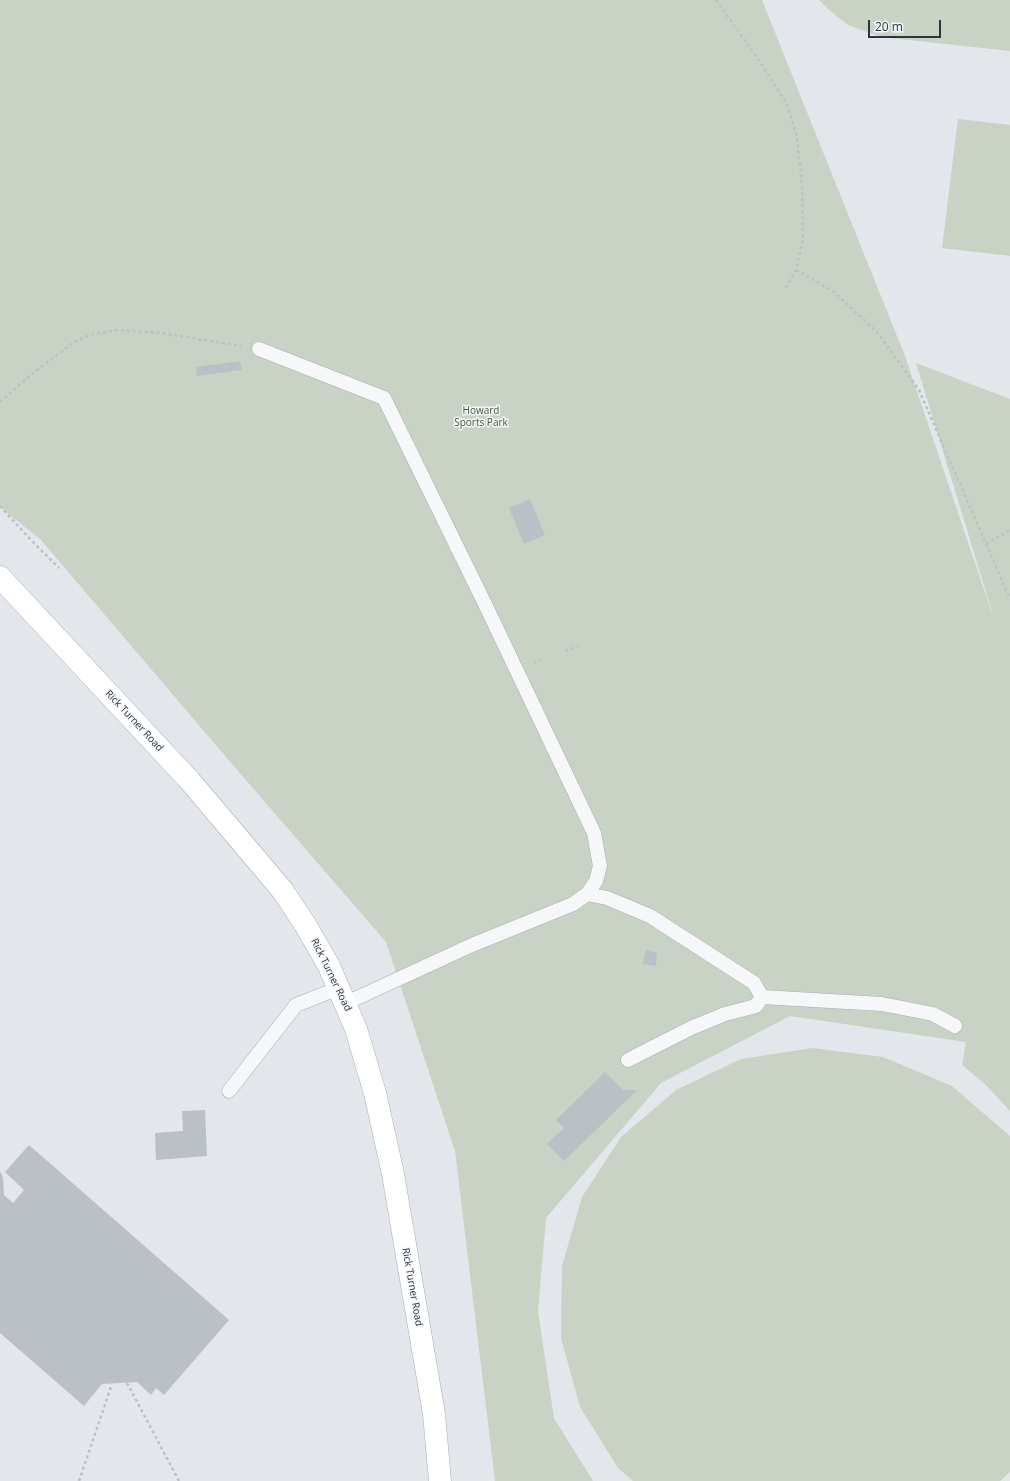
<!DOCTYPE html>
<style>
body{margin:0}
#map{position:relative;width:1010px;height:1481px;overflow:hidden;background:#e3e6ea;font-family:"Open Sans",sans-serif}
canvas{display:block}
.scale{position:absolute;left:868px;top:20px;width:73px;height:18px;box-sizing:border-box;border:2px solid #2d3441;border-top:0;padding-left:5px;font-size:12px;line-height:14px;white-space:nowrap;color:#2d3441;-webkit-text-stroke:3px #f3f5f7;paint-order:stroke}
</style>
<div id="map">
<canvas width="1010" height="1481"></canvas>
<div class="scale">20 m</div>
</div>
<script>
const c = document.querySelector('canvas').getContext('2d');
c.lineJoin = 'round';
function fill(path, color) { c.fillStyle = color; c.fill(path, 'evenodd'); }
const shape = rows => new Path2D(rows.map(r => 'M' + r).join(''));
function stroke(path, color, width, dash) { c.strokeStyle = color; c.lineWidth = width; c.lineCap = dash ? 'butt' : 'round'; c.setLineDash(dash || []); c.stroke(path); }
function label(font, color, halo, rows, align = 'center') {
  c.font = font + ' "Open Sans",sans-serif'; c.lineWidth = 3; c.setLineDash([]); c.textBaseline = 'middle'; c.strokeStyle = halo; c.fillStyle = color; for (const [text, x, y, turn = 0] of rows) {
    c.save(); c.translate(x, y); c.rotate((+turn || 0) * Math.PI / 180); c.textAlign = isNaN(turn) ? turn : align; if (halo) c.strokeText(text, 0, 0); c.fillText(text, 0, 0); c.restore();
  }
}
fill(shape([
 [0,0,762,0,905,356,996,625,916,363,1010,399,1010,1111,986,1085,962,1065,966,1042,790,1016,661,1083,546,1218,538,1311,554,1418,593,1481,495,1481,455,1151,386,942,226,757,41,540,0,507],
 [819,0,1010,0,1010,51,881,37,848,25,829,10],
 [958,119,1010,125,1010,256,942,248],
 [812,1048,883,1057,952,1086,1010,1136,1010,1472,1000,1481,633,1481,618,1468,580,1407,561,1338,562,1266,582,1197,621,1137,676,1090,741,1059]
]), '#c9d3c5');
fill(shape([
 [240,361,242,370,197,376,196,367],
 [530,499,545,535,524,544,509,508],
 [646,950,657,953,656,966,643,964],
 [605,1072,623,1090,637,1090,564,1161,547,1144,564,1128,556,1120],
 [205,1110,207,1156,156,1160,155,1133,183,1131,182,1111],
 [29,1145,229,1320,164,1395,156,1388,151,1395,137,1382,102,1384,84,1406,0,1333,0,1171,3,1178,4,1195,13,1203,24,1190,5,1172]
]), '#bbbfc6');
const service = shape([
 [259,349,384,398,485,604,594,833,600,866,596,881,587,894,573,904,472,945,346,1003],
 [587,894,607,898,650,916,754,983,762,997],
 [762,997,882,1004,933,1014,955,1026],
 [628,1060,691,1028,725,1014,756,1006,762,997],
 [229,1091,296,1005,339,988]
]);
const secondary = shape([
 [0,577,190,781,283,891,306,926,329,966,356,1029,375,1093,393,1174,434,1414,440,1481]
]);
stroke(service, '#a9adb4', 15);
stroke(secondary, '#a9adb4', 23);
stroke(shape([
 [716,0,760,62,787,104,797,137,802,183,803,238,796,270,786,287],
 [796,270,833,291,877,332,919,390,1010,599],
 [0,402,32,374,74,342,90,335,116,330,161,333,241,346],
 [0,506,31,540,59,568],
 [986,544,1010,530],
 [565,651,582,645],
 [534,663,541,660],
 [127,1383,179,1481],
 [79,1481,112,1384]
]), '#bec0c5', 2.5, [3, 3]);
stroke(service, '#f6f7f9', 14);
stroke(secondary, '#fff', 22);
label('10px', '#415b3b', '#f3f5f7', [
 ["Howard",481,411],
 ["Sports Park",481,423]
]);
label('10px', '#2d3441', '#f3f5f7', [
 ["Rick Turner Road",134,721,47],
 ["Rick Turner Road",331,975,64],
 ["Rick Turner Road",412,1287,80]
]);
</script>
